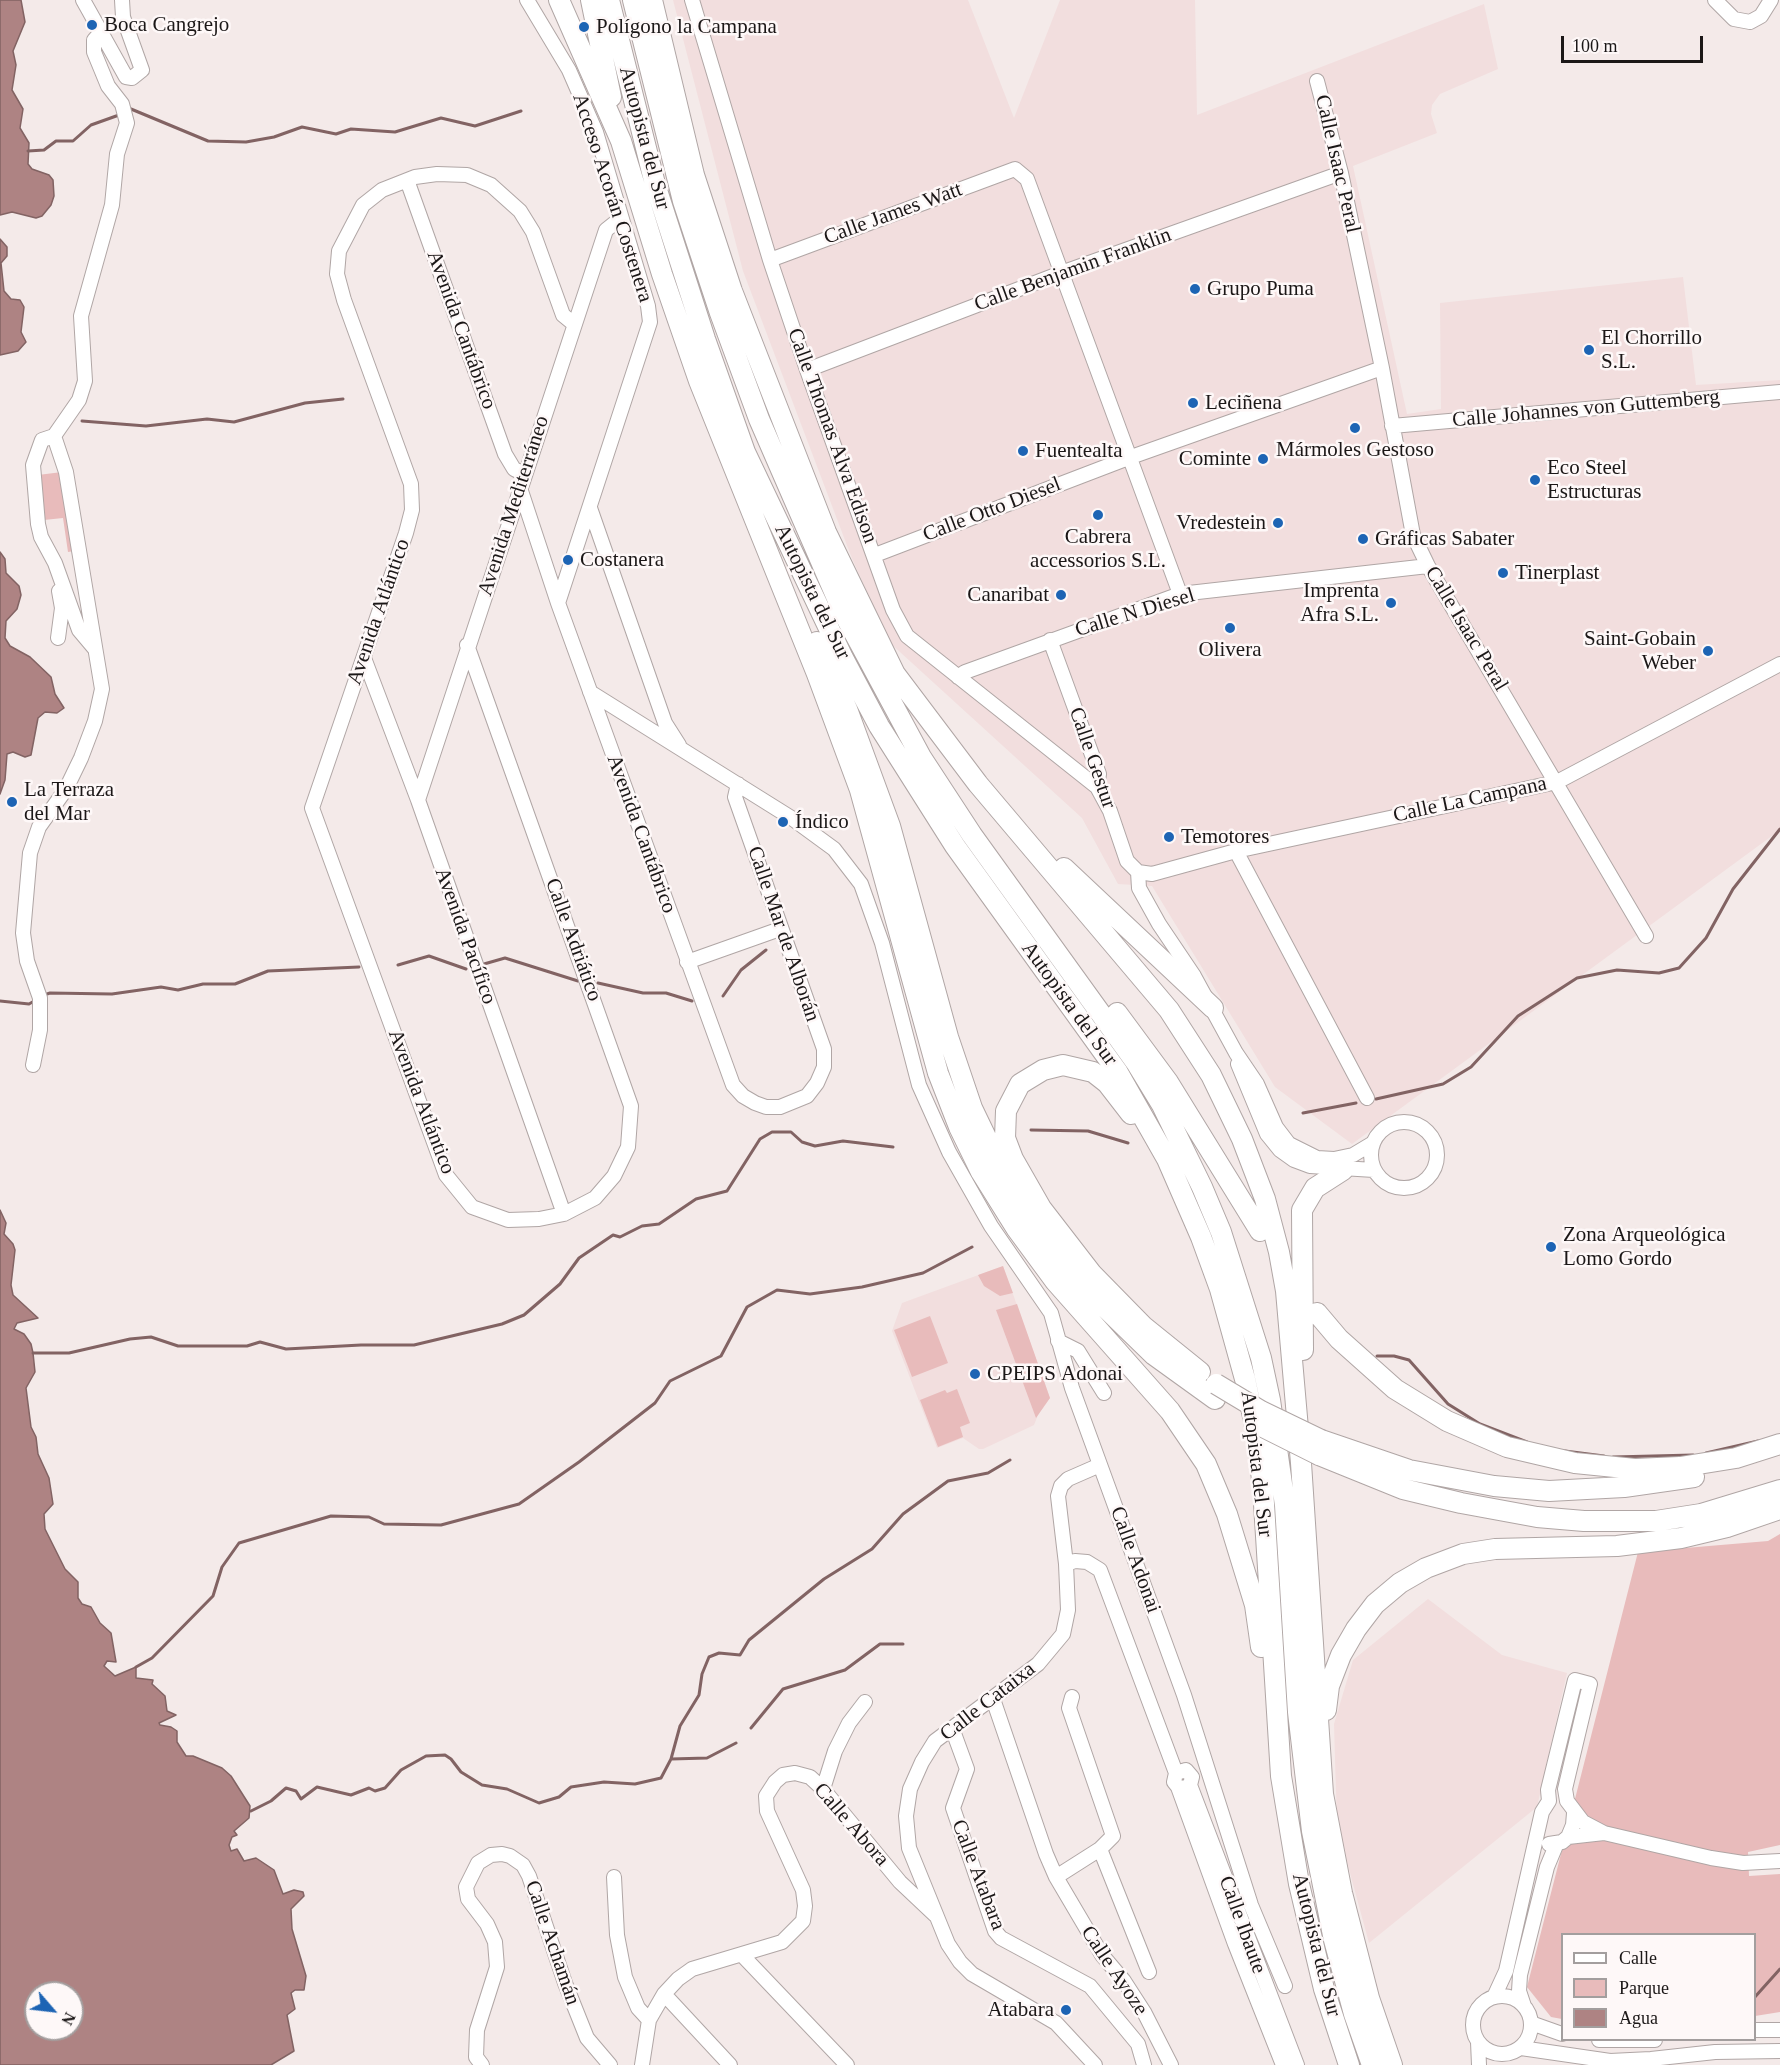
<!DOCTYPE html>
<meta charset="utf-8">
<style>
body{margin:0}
#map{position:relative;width:1780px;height:2065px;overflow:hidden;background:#f4eae9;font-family:Georgia,serif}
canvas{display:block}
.legend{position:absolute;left:1561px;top:1933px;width:195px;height:108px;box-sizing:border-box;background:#fef8f8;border:2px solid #a39e9e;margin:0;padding:8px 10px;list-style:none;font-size:18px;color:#1b1717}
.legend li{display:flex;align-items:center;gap:12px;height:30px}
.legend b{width:30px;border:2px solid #a39e9e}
.north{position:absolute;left:24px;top:1981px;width:60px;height:60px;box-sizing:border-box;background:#fef8f8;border:2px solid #a39e9e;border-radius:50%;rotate:118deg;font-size:16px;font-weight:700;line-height:24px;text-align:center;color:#1b1717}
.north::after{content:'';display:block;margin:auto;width:21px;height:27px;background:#1d64b4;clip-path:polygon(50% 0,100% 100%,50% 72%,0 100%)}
.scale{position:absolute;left:1561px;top:36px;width:142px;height:27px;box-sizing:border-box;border:3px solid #1b1717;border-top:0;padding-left:8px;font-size:18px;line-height:21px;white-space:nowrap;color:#1b1717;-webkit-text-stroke:4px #fef8f8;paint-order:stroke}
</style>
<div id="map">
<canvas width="1780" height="2065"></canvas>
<ul class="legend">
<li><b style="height:8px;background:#fff"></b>Calle</li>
<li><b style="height:16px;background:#e8bbbb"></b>Parque</li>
<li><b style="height:16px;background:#ae8383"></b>Agua</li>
</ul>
<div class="north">N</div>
<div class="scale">100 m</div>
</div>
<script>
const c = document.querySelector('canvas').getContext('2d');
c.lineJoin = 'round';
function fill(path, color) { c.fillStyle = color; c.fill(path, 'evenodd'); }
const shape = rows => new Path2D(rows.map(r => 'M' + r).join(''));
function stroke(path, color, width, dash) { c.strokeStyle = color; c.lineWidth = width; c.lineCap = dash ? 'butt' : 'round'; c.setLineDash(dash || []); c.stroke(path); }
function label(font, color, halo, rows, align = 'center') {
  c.font = font + ' Georgia,serif'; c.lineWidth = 5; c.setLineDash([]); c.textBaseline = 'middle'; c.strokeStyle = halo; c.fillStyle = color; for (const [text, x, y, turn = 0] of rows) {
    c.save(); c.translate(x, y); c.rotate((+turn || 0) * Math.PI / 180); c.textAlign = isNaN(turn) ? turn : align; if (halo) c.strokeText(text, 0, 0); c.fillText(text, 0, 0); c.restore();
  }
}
fill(shape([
 [673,0,968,0,1014,118,1060,0,1195,0,1197,115,1484,4,1498,69,1440,94,1432,105,1431,114,1437,133,1353,166,1407,414,1441,409,1440,303,1683,277,1696,385,1780,380,1780,830,1352,1144,1275,1087,1152,886,1118,884,1082,818,889,642,851,556,743,271],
 [1003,1266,1050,1398,1040,1410,1034,1425,983,1449,979,1449,963,1438,937,1448,892,1331,902,1303],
 [1428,1599,1502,1655,1567,1673,1537,1807,1369,1943,1337,1825,1334,1724,1353,1660]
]), '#f2dede');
fill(shape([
 [62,472,74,551,68,552,63,518,44,520,38,475],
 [1003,1266,1013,1293,1000,1296,984,1286,978,1275],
 [1017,1304,1050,1398,1036,1418,996,1310],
 [930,1316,948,1363,912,1377,894,1330],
 [957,1389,970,1423,960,1427,963,1437,938,1447,920,1400,945,1390,947,1393],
 [1780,1534,1780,1845,1748,1852,1749,1876,1780,1874,1780,2012,1755,2016,1754,1934,1562,1934,1562,2019,1551,2017,1527,1987,1638,1552,1768,1541]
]), '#e8bbbb');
const water = shape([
 [0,0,21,0,25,22,13,51,16,65,12,90,23,109,20,128,29,143,28,164,32,169,49,175,53,180,54,196,51,205,42,216,36,218,12,212,0,215,0,0],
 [0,239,7,247,7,256,1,263,4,291,11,299,20,300,24,307,21,332,26,342,18,351,0,355,0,239],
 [0,552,5,559,6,573,19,586,21,595,17,609,6,621,5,638,10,646,30,657,51,677,55,694,64,708,57,713,45,712,38,718,31,755,25,757,13,752,7,754,5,780,0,794,0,552],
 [0,1210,6,1223,4,1234,13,1244,15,1250,11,1285,13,1295,38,1318,17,1323,14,1329,24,1334,31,1344,33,1353,35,1372,26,1388,31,1427,36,1437,38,1454,49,1478,53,1504,44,1514,45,1529,65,1569,78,1582,78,1598,82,1604,91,1607,100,1623,111,1633,116,1662,107,1661,104,1666,115,1676,136,1667,136,1678,153,1680,152,1684,165,1696,167,1711,176,1715,159,1723,160,1725,171,1727,177,1731,177,1742,186,1756,193,1756,222,1768,231,1776,250,1806,249,1818,234,1831,237,1835,232,1837,229,1845,231,1851,237,1849,244,1861,256,1858,274,1870,283,1894,294,1890,303,1892,304,1896,291,1909,292,1929,306,1976,304,1990,295,1990,291,1993,295,2009,287,2015,294,2051,271,2065,0,2065,0,1210],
 [36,1993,72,1993,72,2029,36,2029,36,1993]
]);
fill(water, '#ae8383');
stroke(water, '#826363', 1.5);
stroke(shape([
 [131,109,208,141,246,142,274,137,302,127,336,134,351,129,395,132,441,118,475,126,521,111],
 [28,151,44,150,56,141,73,141,91,125,119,115],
 [82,421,146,426,207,419,234,422,305,403,343,399],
 [484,964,505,958,578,981],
 [398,965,429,956,466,969],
 [598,983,643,993,666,993,692,1001],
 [44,995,50,993,112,994,161,987,178,990,203,984,235,984,268,971,359,967],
 [723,996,741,970,766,950],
 [0,1001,29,1004,36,1000],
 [1376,1099,1443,1084,1471,1067,1518,1016,1577,978,1617,970,1659,973,1679,968,1706,938,1733,889,1780,829],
 [1303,1113,1356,1103],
 [1031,1130,1088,1131,1128,1143],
 [33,1353,69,1353,130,1339,151,1337,178,1346,247,1346,260,1342,286,1349,361,1345,414,1345,502,1324,524,1315,560,1284,579,1258,613,1235,620,1237,642,1226,659,1224,696,1199,727,1191,760,1139,772,1132,791,1132,802,1142,815,1146,843,1141,893,1147],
 [1377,1356,1394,1356,1409,1360,1448,1404,1480,1424,1527,1442],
 [1565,1451,1604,1456],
 [1706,1453,1758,1441],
 [1613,1457,1693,1455],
 [136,1667,152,1658,213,1596,222,1567,239,1543,331,1516,369,1517,384,1524,441,1525,519,1504,579,1462,655,1403,670,1381,721,1356,747,1307,777,1290,810,1294,862,1287,923,1273,972,1247],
 [751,1728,783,1689,845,1670,880,1644,903,1644],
 [671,1759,707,1758,736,1743],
 [251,1811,271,1801,286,1788,296,1791,301,1799,317,1787,351,1795,369,1788,375,1791,385,1788,401,1770,426,1756,445,1755,451,1759,461,1772,482,1785,507,1789,539,1803,559,1797,571,1787,604,1782,635,1784,661,1778,671,1759,680,1726,699,1695,702,1674,709,1657,719,1653,740,1655,749,1640,824,1579,872,1549,903,1514,948,1481,988,1473,1010,1460],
 [1754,1998,1780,1969]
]), '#826363', 3);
const minor = shape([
 [83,0,126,77,132,78,142,70,123,17,122,0],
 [527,0,569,70,596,132,648,306,650,322,558,603],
 [692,0,770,260,807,370,893,610,907,636,1097,787],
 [1715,0,1734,19,1750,22,1761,16,1771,0],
 [1317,81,1341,173,1382,368,1413,535,1428,566,1646,936],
 [407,180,505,454,514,469,524,474],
 [770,260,1015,169,1027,179,1180,594],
 [807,370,1061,273,1341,173],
 [1392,426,1780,392],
 [54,436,42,440,33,465,38,524,41,537,55,563,79,630,95,649],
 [520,488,558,603,733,1085,743,1096,755,1103,766,1107,780,1107,807,1096,817,1083,824,1067,824,1049,735,797,738,784],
 [590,508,665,723,679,745],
 [875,555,1131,457,1382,368],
 [58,638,62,608,59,591],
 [1050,640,1099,774,1097,787,1110,811,1127,861,1138,872],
 [467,645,631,1106,628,1147,614,1176,595,1198,564,1214,539,1219,508,1220,472,1207,446,1175,312,808,406,533,412,510,411,484,344,300,337,274,339,251,363,205,382,190,415,177,437,174,467,175,491,185,520,211,533,232,563,315,574,324],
 [364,658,418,800,564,1214],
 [958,677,965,672,1180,594,1428,566],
 [590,692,793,819,834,849,861,884,882,943,919,1085,949,1152,991,1226,1051,1313,1072,1388,1184,1695,1251,1905,1285,1986],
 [418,800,606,230,621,218],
 [1236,851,1367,1098],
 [1138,872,1152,874,1236,851,1557,782,1780,664],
 [1138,872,1139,888,1159,924,1194,976,1236,1053,1257,1084,1276,1127,1289,1144,1317,1158,1334,1159,1353,1155,1373,1143],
 [687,962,780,929],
 [1238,1064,1267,1134,1280,1150,1294,1160,1310,1166,1374,1170],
 [33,1065,40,1030,40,998,27,961,23,933,30,853,39,827,66,789,81,758,95,721,102,689,66,472,54,436,79,400,85,381,81,316,112,205,117,154,127,123,122,104,108,86,94,52,94,40,101,32],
 '1371 1155a33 33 0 1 1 66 0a33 33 0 1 1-66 0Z',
 [1058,1341,1078,1351,1104,1393],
 [1066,1564,1075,1561,1087,1562,1100,1570,1176,1773],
 [993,1699,1046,1854,1056,1877,1102,1955,1124,1981,1144,2012,1171,2065],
 [952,1728,967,1769,953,1808,995,1931,1001,1938,1090,1986,1138,2044,1144,2065],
 [1190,1785,1184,1788,1178,1787,1174,1782,1176,1773,1186,1770,1192,1777,1190,1785,1297,2065],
 [1178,1787,1235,1944,1283,2065],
 [823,1789,835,1751,849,1723,865,1702],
 [1568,1837,1604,1833],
 [1549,1844,1562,1842,1568,1837,1573,1825,1574,1813],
 [1100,1849,1149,1972],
 [614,1877,617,1935,625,1977,638,2008,649,2020],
 [1056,1877,1100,1849,1113,1836,1069,1708,1072,1697],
 [742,1955,847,2065],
 [664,1994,730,2065],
 '1473 2025a29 29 0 1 1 58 0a29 29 0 1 1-58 0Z',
 [1494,1997,1506,1971,1542,1812,1549,1801,1548,1790,1575,1680,1590,1684,1565,1789,1567,1801,1583,1822,1604,1833,1711,1858,1743,1863,1780,1861],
 [1524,2006,1519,1991,1520,1975,1547,1867,1557,1843],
 [1531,2023,1562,2034],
 [1754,2030,1780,2030],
 [1599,2040,1655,2040],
 [1478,2042,1479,2065],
 [1521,2048,1610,2061,1651,2059,1715,2052,1780,2051],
 [482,2065,476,2057,477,2030,497,1967,495,1942,487,1924,468,1899,466,1887,478,1863,491,1855,502,1854,510,1856,523,1865,529,1876,565,1983,587,2038,610,2065],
 [642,2065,649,2020,664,1994,678,1979,692,1969,782,1942,803,1921,805,1906,803,1890,767,1811,766,1796,775,1782,783,1775,795,1773,810,1777,823,1789,900,1882,935,1915],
 [1095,2065,1056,2023,972,1974,960,1962,948,1944,909,1848,906,1816,910,1789,922,1762,935,1741,1038,1664,1063,1634,1068,1610,1066,1564,1058,1496,1061,1486,1068,1479,1100,1465]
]);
const highway = shape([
 [559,0,621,141,662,274,699,381,817,674,860,790,938,1073,959,1127,981,1172,1016,1228,1055,1281,1170,1411,1206,1464,1227,1514,1255,1605,1261,1647],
 [591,0,611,97],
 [609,0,655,184,705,339,745,452,843,658,879,726,955,846,1117,1071,1167,1159,1201,1237,1220,1289,1245,1379,1256,1431,1263,1488,1281,1776,1299,1884,1324,1989,1349,2065],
 [633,0,683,201,720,313,759,419,843,612,921,757,972,835,1137,1064,1162,1105,1202,1187,1221,1232,1261,1358,1270,1400,1285,1505,1298,1712,1312,1831,1334,1940,1354,2014,1372,2065],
 [652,0,694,175,732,291,826,532,895,674,978,784,1169,1010,1211,1075,1242,1139,1265,1199,1279,1252,1286,1291,1301,1463,1323,1794,1342,1893,1369,1998,1392,2065],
 [817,642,847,709,890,826,948,1037,972,1108,997,1160,1027,1211,1054,1251,1082,1285,1154,1355,1215,1399],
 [1064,868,1213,1008],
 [1117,1013,1168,1082,1260,1231],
 [1131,1114,1107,1083,1093,1072,1063,1065,1043,1070,1020,1084,1006,1111,1005,1138,1013,1159,1041,1208,1092,1274,1143,1326,1200,1372],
 [1317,1313,1339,1339,1395,1389,1447,1421,1507,1447,1575,1463,1635,1469,1680,1467,1736,1458,1780,1444],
 [1303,1350,1302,1210,1315,1188,1343,1170],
 [1321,1440,1409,1470,1494,1486,1549,1491,1624,1487,1694,1477],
 [1319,1455,1403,1489,1461,1503,1537,1517,1584,1521,1656,1521,1701,1514,1780,1490],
 [1326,1710,1329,1686,1341,1655,1356,1629,1375,1604,1400,1583,1426,1568,1463,1554,1495,1549,1617,1546,1681,1538,1727,1527,1780,1509]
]);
stroke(minor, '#b0a6a5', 16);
stroke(highway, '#b0a6a5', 22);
stroke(minor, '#fff', 14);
stroke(highway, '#fff', 20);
const highwayBridge = shape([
 [1216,1384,1261,1411,1321,1440],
 [1253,1422,1319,1455]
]);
stroke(highwayBridge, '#b0a6a5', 22, []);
stroke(highwayBridge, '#fff', 20);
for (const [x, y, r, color] of [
 [92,25,6,"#1d64b4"],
 [584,27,6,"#1d64b4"],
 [1195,289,6,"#1d64b4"],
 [1589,350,6,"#1d64b4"],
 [1193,403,6,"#1d64b4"],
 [1355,428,6,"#1d64b4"],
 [1023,451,6,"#1d64b4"],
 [1263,459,6,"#1d64b4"],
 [1535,480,6,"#1d64b4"],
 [1098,515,6,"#1d64b4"],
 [1278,523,6,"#1d64b4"],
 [1363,539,6,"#1d64b4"],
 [568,560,6,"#1d64b4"],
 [1503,573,6,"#1d64b4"],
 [1061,595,6,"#1d64b4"],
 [1391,603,6,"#1d64b4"],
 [1230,628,6,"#1d64b4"],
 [1708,651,6,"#1d64b4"],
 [12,802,6,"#1d64b4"],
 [783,822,6,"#1d64b4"],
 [1169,837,6,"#1d64b4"],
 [1551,1247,6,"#1d64b4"],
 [975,1374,6,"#1d64b4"],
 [1066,2010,6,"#1d64b4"]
]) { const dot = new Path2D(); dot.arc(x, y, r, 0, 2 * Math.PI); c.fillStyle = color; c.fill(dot); stroke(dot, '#fef8f8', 2); }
label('21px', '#1b1717', '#fef8f8', [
 ["Boca Cangrejo",104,25],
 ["Polígono la Campana",596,27],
 ["Grupo Puma",1207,289],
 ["El Chorrillo",1601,338],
 ["S.L.",1601,362],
 ["Leciñena",1205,403],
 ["Mármoles Gestoso",1355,450,"center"],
 ["Fuentealta",1035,451],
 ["Cominte",1251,459,"right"],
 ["Eco Steel",1547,468],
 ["Estructuras",1547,492],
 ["Vredestein",1266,523,"right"],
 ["Cabrera",1098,537,"center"],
 ["accessorios S.L.",1098,561,"center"],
 ["Gráficas Sabater",1375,539],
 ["Costanera",580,560],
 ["Tinerplast",1515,573],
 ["Imprenta",1379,591,"right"],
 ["Afra S.L.",1379,615,"right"],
 ["Canaribat",1049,595,"right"],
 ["Saint-Gobain",1696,639,"right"],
 ["Weber",1696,663,"right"],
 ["Olivera",1230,650,"center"],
 ["La Terraza",24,790],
 ["del Mar",24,814],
 ["Índico",795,822],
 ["Temotores",1181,837],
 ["Zona Arqueológica",1563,1235],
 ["Lomo Gordo",1563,1259],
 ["CPEIPS Adonai",987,1374],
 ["Atabara",1054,2010,"right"]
], 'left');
label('21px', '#1b1717', '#fef8f8', [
 ["Autopista del Sur",644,138,75],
 ["Calle Isaac Peral",1337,164,77],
 ["Acceso Acorán Costenera",612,198,72],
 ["Calle James Watt",893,214,-20],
 ["Calle Benjamin Franklin",1073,270,-20],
 ["Avenida Cantábrico",461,330,70],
 ["Calle Johannes von Guttemberg",1586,409,-5],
 ["Calle Thomas Alva Edison",832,436,70],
 ["Avenida Mediterráneo",514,506,-72],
 ["Calle Otto Diesel",992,510,-21],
 ["Autopista del Sur",812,592,64],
 ["Avenida Atlántico",379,612,-71],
 ["Calle N Diesel",1135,613,-17],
 ["Calle Isaac Peral",1466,629,59],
 ["Calle Gestur",1092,758,71],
 ["Calle La Campana",1470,800,-12],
 ["Avenida Cantábrico",641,834,70],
 ["Calle Mar de Alborán",783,934,71],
 ["Avenida Pacífico",465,936,70],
 ["Calle Adriático",573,940,70],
 ["Autopista del Sur",1069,1004,54],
 ["Avenida Atlántico",421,1102,69],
 ["Autopista del Sur",1256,1464,83],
 ["Calle Adonai",1135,1560,70],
 ["Calle Cataixa",988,1702,-38],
 ["Calle Abora",851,1825,49],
 ["Calle Atabara",978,1875,69],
 ["Calle Ibaute",1242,1925,70],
 ["Calle Achamán",552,1943,71],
 ["Autopista del Sur",1316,1945,76],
 ["Calle Ayoze",1114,1971,56]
]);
</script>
